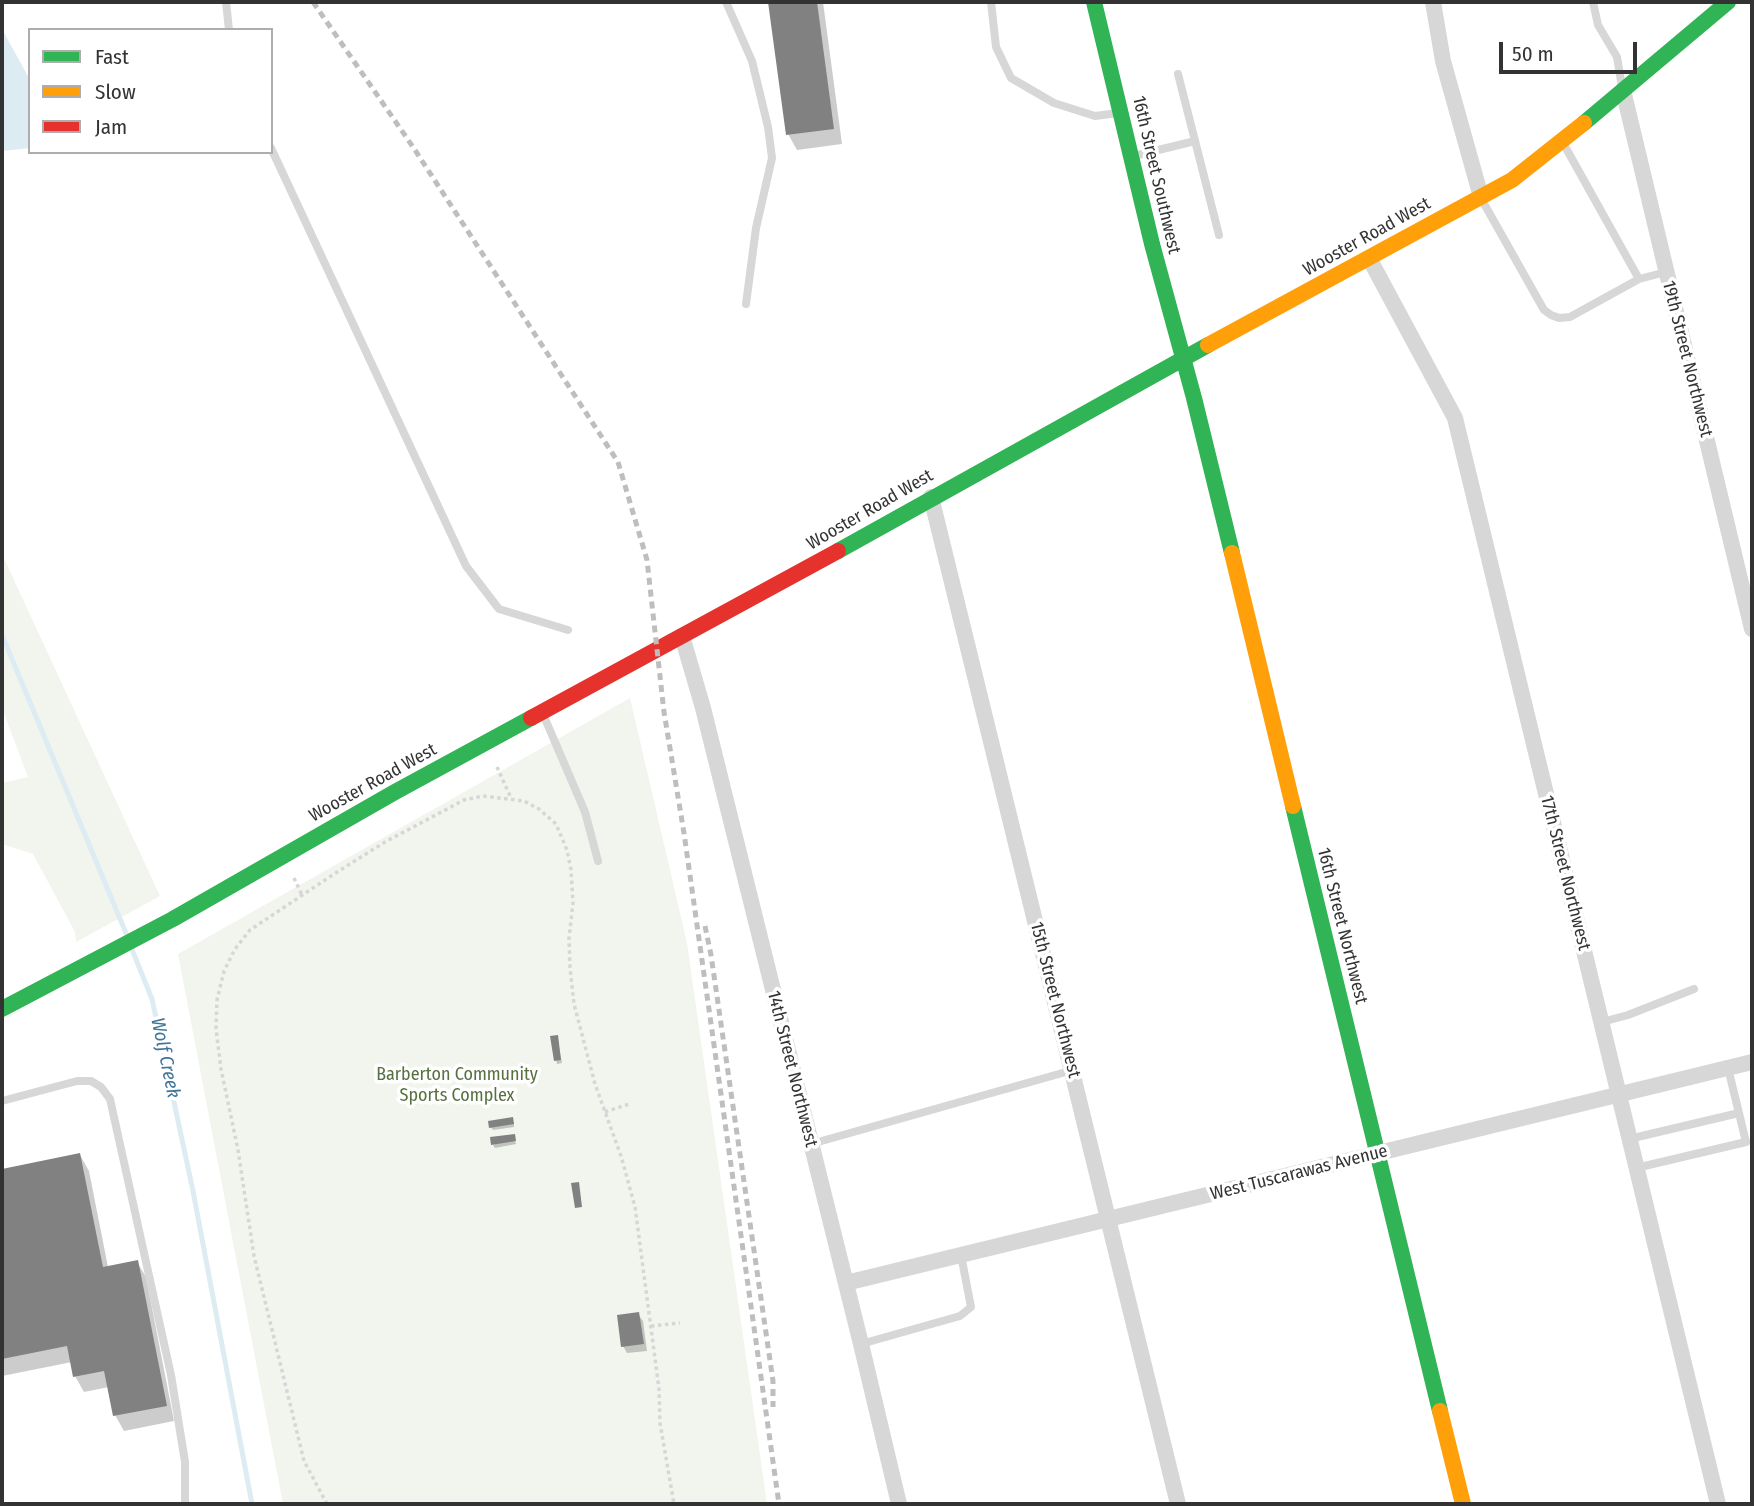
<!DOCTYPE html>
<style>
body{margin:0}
#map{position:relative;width:1754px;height:1506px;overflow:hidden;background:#fff;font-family:"Fira Sans Condensed",sans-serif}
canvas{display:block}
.frame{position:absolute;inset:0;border:4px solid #333;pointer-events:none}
.legend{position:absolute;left:28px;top:28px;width:245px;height:126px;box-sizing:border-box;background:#fff;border:2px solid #adadad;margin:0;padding:9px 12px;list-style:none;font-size:21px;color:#333}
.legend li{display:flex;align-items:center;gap:14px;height:35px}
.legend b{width:35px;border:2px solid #adadad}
.scale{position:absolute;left:1499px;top:42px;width:138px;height:32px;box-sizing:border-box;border:4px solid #333;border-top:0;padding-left:9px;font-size:21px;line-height:24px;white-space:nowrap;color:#333;-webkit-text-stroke:5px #fff;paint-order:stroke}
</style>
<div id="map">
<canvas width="1754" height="1506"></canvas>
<div class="frame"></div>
<ul class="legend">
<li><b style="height:9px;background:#30b455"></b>Fast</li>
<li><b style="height:9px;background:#ff9f0a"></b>Slow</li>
<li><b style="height:9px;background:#e5322d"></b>Jam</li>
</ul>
<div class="scale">50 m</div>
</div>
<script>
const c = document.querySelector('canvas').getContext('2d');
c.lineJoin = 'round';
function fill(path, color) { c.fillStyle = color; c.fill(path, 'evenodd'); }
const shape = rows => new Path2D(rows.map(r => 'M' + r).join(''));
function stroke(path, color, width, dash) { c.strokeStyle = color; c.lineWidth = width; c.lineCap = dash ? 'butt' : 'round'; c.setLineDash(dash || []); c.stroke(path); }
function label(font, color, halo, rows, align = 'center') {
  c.font = font + ' "Fira Sans Condensed",sans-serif'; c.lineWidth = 7; c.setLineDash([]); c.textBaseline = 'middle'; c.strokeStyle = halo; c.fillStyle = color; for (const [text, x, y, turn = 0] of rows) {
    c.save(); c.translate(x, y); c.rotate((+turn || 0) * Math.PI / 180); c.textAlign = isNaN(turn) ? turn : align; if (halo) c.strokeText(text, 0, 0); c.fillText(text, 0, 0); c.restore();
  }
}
fill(shape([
 [2,554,160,896,76,942,75,932,33,854,2,844,2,783,28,777,2,708],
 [630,698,687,943,767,1504,283,1504,178,954]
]), '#f1f5ed');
fill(shape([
 [2,29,30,80,30,148,2,151]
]), '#ddebf3');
fill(shape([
 [770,2,823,2,842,144,797,150,788,134],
 [557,1037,562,1063,557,1064,552,1038],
 [514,1122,514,1127,493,1130,491,1127],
 [514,1136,516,1144,495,1148,493,1145],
 [80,1155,89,1171,108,1267,137,1262,146,1277,174,1421,124,1431,115,1415,109,1387,84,1392,75,1376,72,1362,2,1376,2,1170],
 [638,1314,643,1321,647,1351,627,1353,623,1346]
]), '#0003');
stroke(shape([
 [2,635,128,938],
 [131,947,152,999,193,1191,252,1504]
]), '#ddebf3', 5);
fill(shape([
 [768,2,817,2,834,129,786,135],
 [558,1035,561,1060,554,1061,550,1036],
 [513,1117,514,1124,489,1128,488,1121],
 [515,1134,516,1141,491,1145,490,1137],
 [80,1153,103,1267,138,1260,167,1406,113,1416,104,1371,73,1377,67,1346,2,1359,2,1169],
 [579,1182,582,1207,575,1208,571,1183],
 [639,1312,644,1344,621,1347,617,1315]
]), '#818181');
stroke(shape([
 [497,767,511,798],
 [294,878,302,895],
 [605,1112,629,1104],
 [651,1326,680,1323],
 [327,1504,304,1461,254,1256,238,1150,221,1069,216,1029,217,1000,224,971,235,949,250,930,334,874,385,842,464,800,483,796,524,801,539,809,556,824,567,850,571,870,573,903,569,938,570,968,574,1004,595,1084,621,1156,635,1207,659,1389,660,1423,674,1504]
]), '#d6d6d6', 3.5, [3.5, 3.5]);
stroke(shape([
 [226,2,229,30],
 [726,2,752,61,768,127,772,158,756,228,746,304],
 [991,2,996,47,1011,78,1054,103,1095,116,1118,113],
 [1593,2,1598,25,1617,57,1622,87],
 [1178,74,1219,235],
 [1562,141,1639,279],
 [271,148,466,566,499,609,568,630],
 [1134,156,1195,141],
 [1482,200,1544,310,1551,315,1559,318,1570,317,1639,279,1666,272],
 [543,714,585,812,598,861],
 [1602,1022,1628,1015,1694,989],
 [2,1101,77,1081,91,1081,101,1087,110,1099,171,1375,185,1462,185,1504],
 [1629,1139,1739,1113],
 [811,1144,1073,1070],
 [1636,1168,1746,1142,1728,1068],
 [861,1344,960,1316,971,1307,961,1255]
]), '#d7d7d7', 8);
stroke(shape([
 [1433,2,1443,61,1481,197],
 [1623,90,1752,629],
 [1369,258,1455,418,1718,1504],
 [931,497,1178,1504],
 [682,636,703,708,861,1344,899,1504],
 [846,1283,1752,1062]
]), '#d7d7d7', 16);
stroke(shape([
 [1094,2,1152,244,1194,398,1232,553],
 [1584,123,1728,2],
 [838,551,1208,345],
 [1293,806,1440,1411],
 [2,1009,173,919,395,792,531,718]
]), '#30b455', 16);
stroke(shape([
 [1208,345,1512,180,1584,123],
 [1232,553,1293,806],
 [1440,1411,1463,1504]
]), '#ff9f0a', 16);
stroke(shape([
 [531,718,838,551]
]), '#e5322d', 16);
stroke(shape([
 [313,2,413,147,618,462,647,560,664,712,684,833,779,1504],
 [705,926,711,955,773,1381,773,1407]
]), '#bebebe', 5, [7, 5]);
label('18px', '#333', '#fff', [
 ["16th Street Southwest",1156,175,77],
 ["Wooster Road West",1367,237,-29],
 ["19th Street Northwest",1687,359,76],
 ["Wooster Road West",870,510,-30],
 ["Wooster Road West",373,783,-29],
 ["17th Street Northwest",1565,873,76],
 ["16th Street Northwest",1342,926,76],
 ["15th Street Northwest",1055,1000,76],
 ["14th Street Northwest",792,1069,76],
 ["West Tuscarawas Avenue",1299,1173,-14]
]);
label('18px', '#56703f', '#fff', [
 ["Barberton Community",457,1075],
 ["Sports Complex",457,1096]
]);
label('italic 19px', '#3f7597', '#fff', [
 ["Wolf Creek",165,1058,78]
]);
</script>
